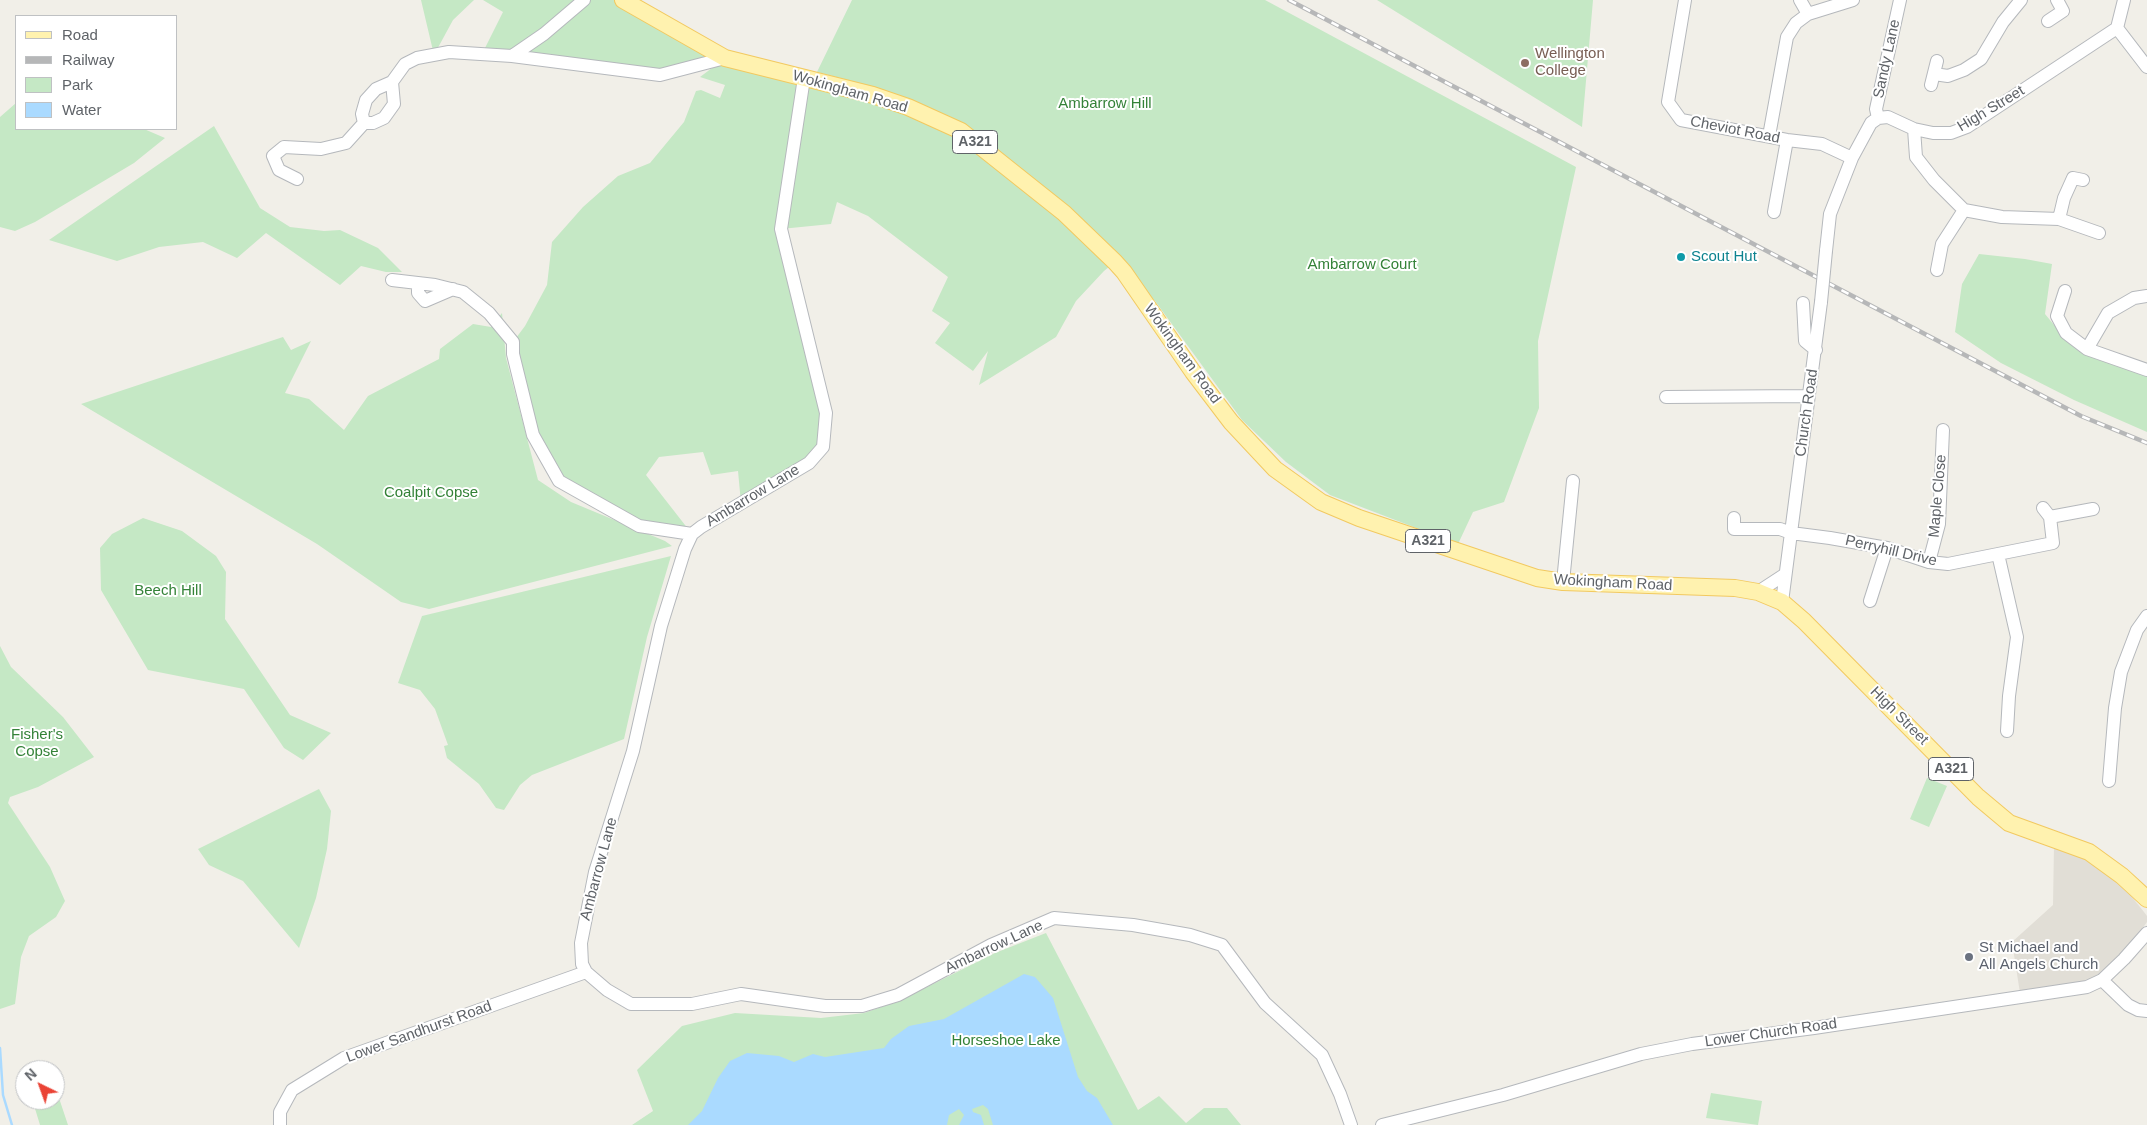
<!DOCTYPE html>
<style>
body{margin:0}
#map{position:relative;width:2147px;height:1125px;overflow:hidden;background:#f1efe8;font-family:Helvetica,sans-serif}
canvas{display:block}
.legend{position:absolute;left:15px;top:15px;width:162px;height:115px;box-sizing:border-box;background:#fff;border:1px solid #bfc1c3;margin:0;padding:6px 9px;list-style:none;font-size:15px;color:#5f6368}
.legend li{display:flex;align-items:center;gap:10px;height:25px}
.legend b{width:25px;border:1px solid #bfc1c3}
.north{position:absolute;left:15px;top:1060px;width:50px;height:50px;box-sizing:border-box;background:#fff;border:1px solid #bfc1c3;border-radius:50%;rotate:318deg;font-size:14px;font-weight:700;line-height:20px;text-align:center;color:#5f6368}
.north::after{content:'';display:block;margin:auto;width:18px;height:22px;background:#ea4335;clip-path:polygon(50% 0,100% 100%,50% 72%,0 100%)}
</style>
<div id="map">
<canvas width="2147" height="1125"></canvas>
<ul class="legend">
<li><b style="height:6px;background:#fff2af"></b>Road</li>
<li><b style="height:6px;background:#b6b7b8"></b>Railway</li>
<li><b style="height:14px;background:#c5e8c5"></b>Park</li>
<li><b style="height:14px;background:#aadaff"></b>Water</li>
</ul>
<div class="north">N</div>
</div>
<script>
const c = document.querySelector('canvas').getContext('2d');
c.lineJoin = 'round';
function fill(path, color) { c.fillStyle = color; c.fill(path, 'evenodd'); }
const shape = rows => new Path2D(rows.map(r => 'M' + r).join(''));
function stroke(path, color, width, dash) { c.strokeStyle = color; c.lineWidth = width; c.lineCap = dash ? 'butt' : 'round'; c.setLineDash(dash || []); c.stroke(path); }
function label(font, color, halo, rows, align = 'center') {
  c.font = font + ' Helvetica,sans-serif'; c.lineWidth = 4; c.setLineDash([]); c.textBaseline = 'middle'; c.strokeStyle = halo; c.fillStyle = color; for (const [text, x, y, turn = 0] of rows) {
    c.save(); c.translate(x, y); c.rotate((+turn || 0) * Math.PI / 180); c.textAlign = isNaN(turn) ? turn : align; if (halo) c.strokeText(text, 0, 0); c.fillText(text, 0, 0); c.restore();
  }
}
fill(shape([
 [2054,845,2086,857,2119,881,2144,912,2147,916,2147,922,2133,941,2101,974,2079,983,2020,993,2012,942,2053,905]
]), '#e1ded6');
fill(shape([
 [421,0,474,0,453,20,434,55],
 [483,0,623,0,726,58,804,78,961,131,1115,262,1104,271,1076,301,1056,337,979,385,988,351,973,371,935,343,950,323,932,311,948,277,868,216,837,202,831,224,781,229,826,413,823,447,741,503,738,471,711,475,703,452,659,457,646,475,692,534,639,526,559,481,533,435,513,342,525,326,547,285,552,242,583,207,618,176,650,163,684,122,696,91,701,90,720,98,725,85,700,77,724,59,660,75,481,56,503,12],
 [852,0,1265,0,1576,167,1538,341,1539,408,1504,502,1473,512,1458,544,1330,495,1286,462,1242,420,1155,301,1070,208,875,87,817,72],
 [1377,0,1593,0,1582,127],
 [16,103,16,129,144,129,165,138,134,163,35,222,15,231,0,227,0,117],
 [214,126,260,208,290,227,324,231,340,230,378,248,402,272,386,272,361,266,340,285,266,233,237,258,203,242,159,247,117,261,49,240],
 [1979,254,2025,259,2052,264,2045,314,2068,342,2096,359,2147,374,2147,432,2074,400,2001,363,1955,332,1962,284],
 [502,313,506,358,538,480,571,502,665,541,672,546,429,609,401,602,317,544,81,404,283,337,291,350,311,341,285,393,309,399,344,430,368,396,439,359,440,349,473,324,491,327],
 [143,518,182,531,216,556,226,572,225,619,290,715,331,733,303,760,284,748,244,689,148,670,101,590,100,548,112,534],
 [671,556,647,637,624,739,532,775,520,785,504,810,496,808,479,784,447,758,444,746,448,745,435,709,420,690,398,683,422,616],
 [0,646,11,667,63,717,94,757,38,787,10,797,8,803,50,867,65,901,56,917,29,936,21,957,15,1004,0,1009],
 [1927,778,1947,786,1929,827,1910,819],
 [319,789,331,811,327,849,316,898,299,948,243,881,209,865,198,849],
 [1046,933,1138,1110,1159,1096,1186,1123,1204,1108,1227,1108,1241,1125,632,1125,653,1111,637,1070,682,1026,735,1013,821,1018,864,1013,901,1000,995,953],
 [1711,1093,1762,1101,1758,1125,1706,1118],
 [58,1095,68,1125,40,1125,33,1102,41,1100,55,1100,55,1096]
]), '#c5e8c5');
fill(shape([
 [1024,974,1035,977,1053,998,1078,1077,1087,1091,1097,1098,1113,1125,993,1125,988,1109,983,1105,972,1109,973,1112,981,1115,984,1125,959,1125,964,1115,959,1109,949,1115,947,1125,688,1125,702,1111,718,1078,730,1061,747,1053,779,1056,794,1062,813,1054,825,1057,884,1048,891,1039,909,1026,944,1019]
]), '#aadaff');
stroke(shape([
 [0,1048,3,1095,12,1125]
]), '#aadaff', 2.5);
const minor = shape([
 [1685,0,1668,102,1681,120,1787,140,1822,144,1852,158],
 [1800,0,1808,14],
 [2048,21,2063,11,2057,0],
 [2117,28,2147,67],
 [512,56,660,75,725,58],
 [1934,74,1948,76,1964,70,1981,59,2003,22,2021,0],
 [804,78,781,229,826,413,823,447,809,463,701,527,692,534,685,549,661,626,633,751,595,872,581,943,582,964,586,972,607,990,631,1004,692,1004,741,994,825,1006,862,1006,898,995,991,945,1054,918,1133,925,1190,935,1222,945,1265,1003,1322,1055,1340,1094,1351,1125],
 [392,82,394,104,384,118,373,123,364,123,362,114,366,100,376,89,392,82,405,64,417,58,449,52,512,56,544,34,584,0],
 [1931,85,1937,61],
 [1878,118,1876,109,1900,0],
 [1914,129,1916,157,1934,180,1964,210,2002,217,2059,219,2099,233],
 [1769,136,1787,37,1796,23,1808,14,1853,0],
 [297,179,279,170,273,156,284,147,321,149,346,143,364,123],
 [1774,212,1787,140],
 [2059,219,2064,198,2073,178,2083,180],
 [1826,251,1830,214,1852,158,1871,123,1878,118,1888,117,1914,129,1933,133,1951,133,1967,127,2117,28,2124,0],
 [1937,270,1942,244,1964,210],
 [392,280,435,285,463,292,489,313,513,342,513,354,533,435,559,481,639,526,692,534],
 [418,283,418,293,425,301,453,289],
 [2065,291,2057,316,2066,333,2087,349,2147,370],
 [1803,303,1805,341,1816,350],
 [2087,349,2108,313,2134,298,2147,296],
 [1666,397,1809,396],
 [2050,517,2093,509],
 [1734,518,1734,529,1780,529,1791,533,1830,538,1887,548,1929,562,1948,564,2053,543,2050,517,2043,508],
 [1998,554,2017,637,2009,696,2007,731],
 [1929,562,1939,524,1943,430],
 [1563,582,1573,481],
 [1758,592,1784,575],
 [1870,601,1887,548],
 [1782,602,1821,302],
 [2109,781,2115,708,2121,672,2137,630,2147,616],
 [2102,980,2128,1005,2138,1010,2147,1011],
 [280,1125,280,1112,292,1090,344,1058,586,972],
 [1382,1125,1503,1095,1641,1054,1692,1044,1814,1028,2087,987,2102,980,2124,959,2147,933]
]);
const major = shape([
 [623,0,725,58,873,95,908,107,961,131,1064,213,1115,262,1124,272,1193,372,1231,422,1275,469,1321,502,1359,518,1537,578,1563,582,1735,588,1758,592,1782,602,1804,621,1978,797,2009,823,2089,852,2122,876,2147,899]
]);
stroke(minor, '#b5b8bc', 14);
stroke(major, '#f2c960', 18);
stroke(minor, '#fff', 12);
stroke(major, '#fff2af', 16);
const rail = shape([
 [1289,0,2081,416,2147,443]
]);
stroke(rail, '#b6b7b8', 4.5);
stroke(rail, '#fff', 2.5, [8]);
const minorBridge = shape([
 [1821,302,1826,251]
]);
stroke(minorBridge, '#b5b8bc', 14, []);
stroke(minorBridge, '#fff', 12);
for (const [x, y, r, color] of [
 [1525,63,5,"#8d6e63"],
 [1681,257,5,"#0f9aa8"],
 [1969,957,5,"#6b7280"]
]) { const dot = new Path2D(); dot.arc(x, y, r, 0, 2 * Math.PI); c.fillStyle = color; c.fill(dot); stroke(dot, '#fff', 2); }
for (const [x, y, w] of [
 [975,142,45],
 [1428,541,45],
 [1951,769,45]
]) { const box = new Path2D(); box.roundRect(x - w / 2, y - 11.5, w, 23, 4); c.fillStyle = '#fff'; c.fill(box); stroke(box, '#5f6368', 1); }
label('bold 14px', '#5f6368', null, [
 ["A321",975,142],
 ["A321",1428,541],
 ["A321",1951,769]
]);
label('15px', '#785e54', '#fff', [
 ["Wellington",1535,54],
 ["College",1535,71]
], 'left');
label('15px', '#5f6368', '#fff', [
 ["Sandy Lane",1887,59,-78],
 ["Wokingham Road",850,92,16],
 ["High Street",1991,109,-31],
 ["Cheviot Road",1735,130,11],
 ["Wokingham Road",1182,354,54],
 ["Church Road",1807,413,-82],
 ["Ambarrow Lane",753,496,-31],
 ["Maple Close",1938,496,-85],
 ["Perryhill Drive",1891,551,13],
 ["Wokingham Road",1613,583,3],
 ["High Street",1899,716,45],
 ["Ambarrow Lane",599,869,-75],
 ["Ambarrow Lane",994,947,-25],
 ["Lower Sandhurst Road",419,1032,-20],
 ["Lower Church Road",1771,1033,-8]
]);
label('15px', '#348238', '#fff', [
 ["Ambarrow Hill",1105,104],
 ["Ambarrow Court",1362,265],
 ["Coalpit Copse",431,493],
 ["Beech Hill",168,591],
 ["Fisher's",37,735],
 ["Copse",37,752],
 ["Horseshoe Lake",1006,1041]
]);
label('15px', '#0d838f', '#fff', [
 ["Scout Hut",1691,257]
], 'left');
label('15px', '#5b616d', '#fff', [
 ["St Michael and",1979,948],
 ["All Angels Church",1979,965]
], 'left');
</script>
